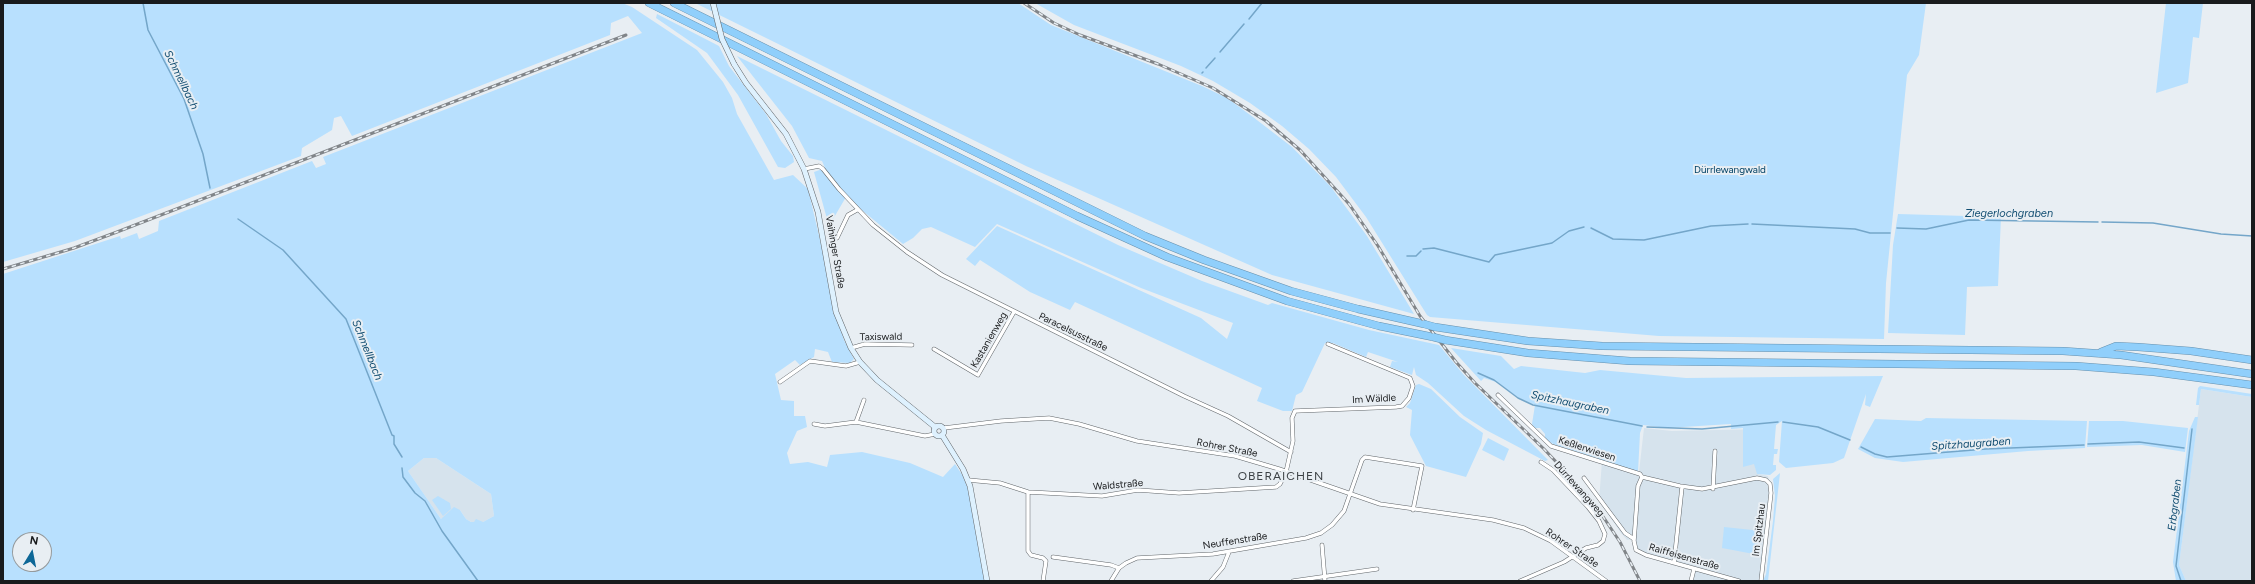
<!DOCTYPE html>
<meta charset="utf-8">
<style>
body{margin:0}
#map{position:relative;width:2255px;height:584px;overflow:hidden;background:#e8eef3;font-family:Figtree,sans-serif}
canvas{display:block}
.frame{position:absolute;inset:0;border:4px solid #191b1d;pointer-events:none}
.north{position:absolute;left:12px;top:532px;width:40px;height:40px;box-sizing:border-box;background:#e8eef3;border:1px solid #959a9d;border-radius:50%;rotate:10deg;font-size:11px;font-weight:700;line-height:16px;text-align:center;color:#191b1d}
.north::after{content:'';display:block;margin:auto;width:14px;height:18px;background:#0d6797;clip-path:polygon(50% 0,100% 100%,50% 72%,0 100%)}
</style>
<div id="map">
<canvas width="2255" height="584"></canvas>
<div class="frame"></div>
<div class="north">N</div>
</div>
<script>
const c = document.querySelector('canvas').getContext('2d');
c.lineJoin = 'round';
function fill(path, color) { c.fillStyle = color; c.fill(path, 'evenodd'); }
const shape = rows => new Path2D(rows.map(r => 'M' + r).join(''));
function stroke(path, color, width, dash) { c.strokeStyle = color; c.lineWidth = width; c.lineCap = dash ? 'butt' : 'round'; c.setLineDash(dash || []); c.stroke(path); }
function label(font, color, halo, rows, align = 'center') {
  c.font = font + ' Figtree,sans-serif'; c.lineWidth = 4; c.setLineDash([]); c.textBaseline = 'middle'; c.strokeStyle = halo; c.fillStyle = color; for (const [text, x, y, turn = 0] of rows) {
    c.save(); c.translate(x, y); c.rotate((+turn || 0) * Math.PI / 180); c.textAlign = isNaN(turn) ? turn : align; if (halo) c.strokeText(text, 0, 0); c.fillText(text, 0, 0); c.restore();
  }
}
fill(shape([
 [2201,389,2252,397,2252,581,2186,581,2179,565],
 [1644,428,1672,431,1763,429,1758,474,1768,476,1770,484,1761,581,1691,581,1694,569,1638,552,1634,539,1627,540,1621,533,1599,501,1602,461,1639,472],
 [424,458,436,458,491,494,494,516,483,522,471,522,466,519,460,510,441,519,408,471]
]), '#d6e3ed');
fill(shape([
 [3,3,622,3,632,7,697,50,723,82,732,98,737,114,774,180,793,175,808,189,830,282,836,314,844,340,854,359,850,363,832,362,828,352,815,349,814,357,800,365,795,360,775,374,781,400,794,401,794,416,805,416,807,427,797,431,787,453,790,464,808,462,827,467,830,455,862,452,910,463,943,477,955,464,963,476,969,491,986,581,3,581,3,274,120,236,121,239,137,233,139,239,158,231,159,221,312,161,316,168,326,164,323,157,642,33,628,16,611,23,610,35,352,136,341,116,334,118,332,130,302,148,301,156,75,241,3,262],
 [424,458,436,458,491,494,494,516,483,522,476,519,474,522,471,522,466,519,460,510,454,507,441,519,408,471],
 [20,540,44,540,44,564,20,564],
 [695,3,1018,3,1051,25,1202,86,1227,98,1253,117,1292,147,1331,187,1367,236,1414,314,1272,275,1026,166],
 [1035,3,1926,3,1919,55,1907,75,1886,283,1884,339,1659,336,1430,317,1427,315,1366,217,1336,177,1309,149,1282,126,1250,103,1213,81,1181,66,1074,25],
 [2166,3,2203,3,2199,38,2193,37,2188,83,2156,93],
 [657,14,719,46,729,66,766,114,781,141,793,156,794,162,785,168,778,167,738,95,707,53,656,18],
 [737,56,1118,245,1202,281,1268,305,1272,303,1369,330,1439,345,1463,374,1548,460,1545,461,1486,430,1464,416,1428,383,1416,375,1414,367,1412,375,1390,367,1392,361,1398,362,1368,352,1366,357,1333,343,1325,343,1302,392,1296,395,1292,411,1283,411,1257,401,1262,388,1075,302,1070,310,1030,292,980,260,975,266,966,259,997,226,1201,318,1227,339,1233,323,1141,288,997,224,975,247,931,227,922,229,913,238,903,244,846,197,829,226,814,172,825,168,822,161,809,158,792,126],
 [1898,214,2001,217,1998,286,1967,287,1965,335,1888,333,1893,245],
 [1451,348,1501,356,1514,369,1521,366,1585,373,1600,370,1686,378,1883,376,1870,407,1865,405,1866,394,1844,458,1833,463,1786,468,1779,462,1782,421,1776,425,1774,449,1778,449,1777,454,1774,454,1773,465,1776,465,1776,470,1770,475,1757,474,1754,464,1743,467,1743,428,1731,429,1731,424,1667,428,1643,425,1640,433,1638,472,1553,444,1545,439,1545,434,1540,428,1535,428,1532,424,1535,405,1519,398,1496,382,1484,378,1481,381],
 [1419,384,1431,389,1460,417,1483,433,1481,444,1466,477,1426,466,1410,435,1412,410,1406,407,1410,403,1416,385],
 [2200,386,2252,394,2252,397,2201,389,2199,405,2196,405,2198,388],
 [2195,417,2198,417,2179,565,2186,581,2176,581,2173,562,2189,431],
 [1926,418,2087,421,2085,448,2028,451,1903,462,1875,458,1858,449,1875,419,1921,421],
 [2089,421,2123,421,2188,428,2185,452,2142,445,2087,447],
 [1488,438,1509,449,1504,461,1482,450],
 [1780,473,1768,581,1763,581,1766,574,1773,521,1775,496,1773,479],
 [438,496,450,503,451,509,443,516,432,500],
 [1724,527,1762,531,1759,555,1722,548]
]), '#b8e0fe');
stroke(shape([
 [143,3,148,30,184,99,203,154,210,188],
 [1249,19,1262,3],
 [1220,52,1244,24],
 [1206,68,1215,58],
 [1202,73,1203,72],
 [238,219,283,250,346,319,392,435,394,436,394,444,402,457],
 [2102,222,2153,223,2221,234,2252,236],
 [1752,224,1855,229,1870,233,1890,233],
 [1591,228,1613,239,1644,240,1711,226,1748,224],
 [1897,228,1926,229,1969,220,2098,222],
 [1423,249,1434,248,1489,262,1495,255,1552,243,1569,231,1584,227],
 [1407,256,1416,256,1421,251],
 [1478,373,1494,380,1518,398,1533,405,1642,426],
 [1783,422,1818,427,1850,440],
 [1647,427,1702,429,1778,422],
 [2088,444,2139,442,2184,448],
 [1861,447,1875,454,1887,457,1986,449,2084,445],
 [402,468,403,477,415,493,425,501,442,531,478,581],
 [2181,581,2176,566,2192,429]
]), '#74a6c9', 1.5);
const minor = shape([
 [804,169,819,166,823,169,839,189,873,225,907,252,942,275,1184,396,1228,416,1291,452],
 [837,238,848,215,857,210],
 [851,348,865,344,912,345],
 [934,349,978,375,1014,312],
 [780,382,810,361,846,366,860,362],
 [1498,395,1551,446,1640,474,1642,477],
 [856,422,864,400],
 [814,424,825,426,856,422,925,436,935,434],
 [944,428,1001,421,1049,418,1079,424,1137,441,1235,456,1279,469,1380,504,1493,520,1524,528,1551,541,1606,581],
 [1642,477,1680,486,1702,489,1757,478,1766,480,1770,484,1771,493,1761,581],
 [1642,477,1638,486,1634,541,1636,550,1646,555,1739,581],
 [1584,478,1625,533,1634,539],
 [968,480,1000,483,1028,492,1102,496,1138,490,1179,493,1276,487,1280,484,1286,472,1293,441,1292,418,1295,411,1396,407,1402,406,1409,398,1413,386,1410,378,1328,344],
 [1713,489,1715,451],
 [1028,492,1028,551,1031,555,1043,558,1046,561,1043,581],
 [1322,545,1325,581],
 [1053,557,1111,565,1119,568],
 [1674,563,1682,487],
 [1111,581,1119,568,1126,563,1137,558,1213,554,1306,538,1321,533,1332,525,1344,511,1362,460,1365,457,1422,466,1413,510],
 [1211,581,1223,567,1229,552],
 [1293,581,1377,569],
 [1520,581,1564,562,1586,548,1598,545,1603,541,1605,534,1599,521,1588,507,1553,470,1541,462],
 [1691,581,1694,569]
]);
const secondary = shape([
 [734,64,746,83,786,134,804,169,818,212,836,312,851,348,860,362,877,380,935,427],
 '934 431a5 5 0 1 1 10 0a5 5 0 1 1-10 0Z',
 [942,435,963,469,970,486,987,581]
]);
const motorway = shape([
 [649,3,1077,216,1167,257,1287,301,1379,326,1433,337],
 [674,3,1145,236,1204,260,1291,291,1358,309,1424,324],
 [1435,327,1528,341,1602,346,2063,351,2121,355,2252,374],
 [1445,340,1528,353,1630,361,2076,366,2154,372,2252,385],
 [2101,352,2116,346,2138,347,2191,351,2252,360]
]);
stroke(minor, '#61666a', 4.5);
stroke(secondary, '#61666a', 6);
stroke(motorway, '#6690ad', 8);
stroke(minor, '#fff', 3.5);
stroke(secondary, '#def1fe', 5);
stroke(motorway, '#90cffb', 7);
const rail = shape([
 [1024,3,1054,23,1080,35,1158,64,1213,88,1266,121,1300,150,1349,204,1378,246,1420,316,1456,362,1475,383,1544,449,1592,500,1620,542,1640,581],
 [3,269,74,248,117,232,626,35]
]);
stroke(rail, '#818589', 3);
stroke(rail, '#e8eef3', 1.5, [4.5]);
const secondaryBridge = shape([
 [713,3,722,39,734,64]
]);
const motorwayBridge = shape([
 [1424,324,1435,327],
 [1433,337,1445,340]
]);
stroke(secondaryBridge, '#61666a', 6, []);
stroke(motorwayBridge, '#6690ad', 8, []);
stroke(secondaryBridge, '#def1fe', 5);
stroke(motorwayBridge, '#90cffb', 7);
label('10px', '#004164', '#e8eef3', [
 ["Dürrlewangwald",1730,170]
]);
label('10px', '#191b1d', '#e8eef3', [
 ["Vaihinger Straße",835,252,80],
 ["Paracelsusstraße",1073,332,26],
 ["Taxiswald",881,337,-1],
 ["Kastanienweg",989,340,-60],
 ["Im Wäldle",1374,399,-3],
 ["Rohrer Straße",1227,448,11],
 ["Keßlerwiesen",1587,449,18],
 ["Waldstraße",1118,485,-5],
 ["Dürrlewangweg",1579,489,48],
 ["Im Spitzhau",1759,530,-83],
 ["Neuffenstraße",1235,541,-9],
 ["Rohrer Straße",1572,548,34],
 ["Raiffeisenstraße",1684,557,16]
]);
label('italic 11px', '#114d71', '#e8eef3', [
 ["Schmellbach",181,80,64],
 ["Ziegerlochgraben",2009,214],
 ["Schmellbach",367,350,68],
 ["Spitzhaugraben",1570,403,12],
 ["Spitzhaugraben",1971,444,-4],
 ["Erbgraben",2175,505,-83]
]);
c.letterSpacing = '1px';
label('12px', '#3c4145', '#e8eef3', [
 ["OBERAICHEN",1281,476]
]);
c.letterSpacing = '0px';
</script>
